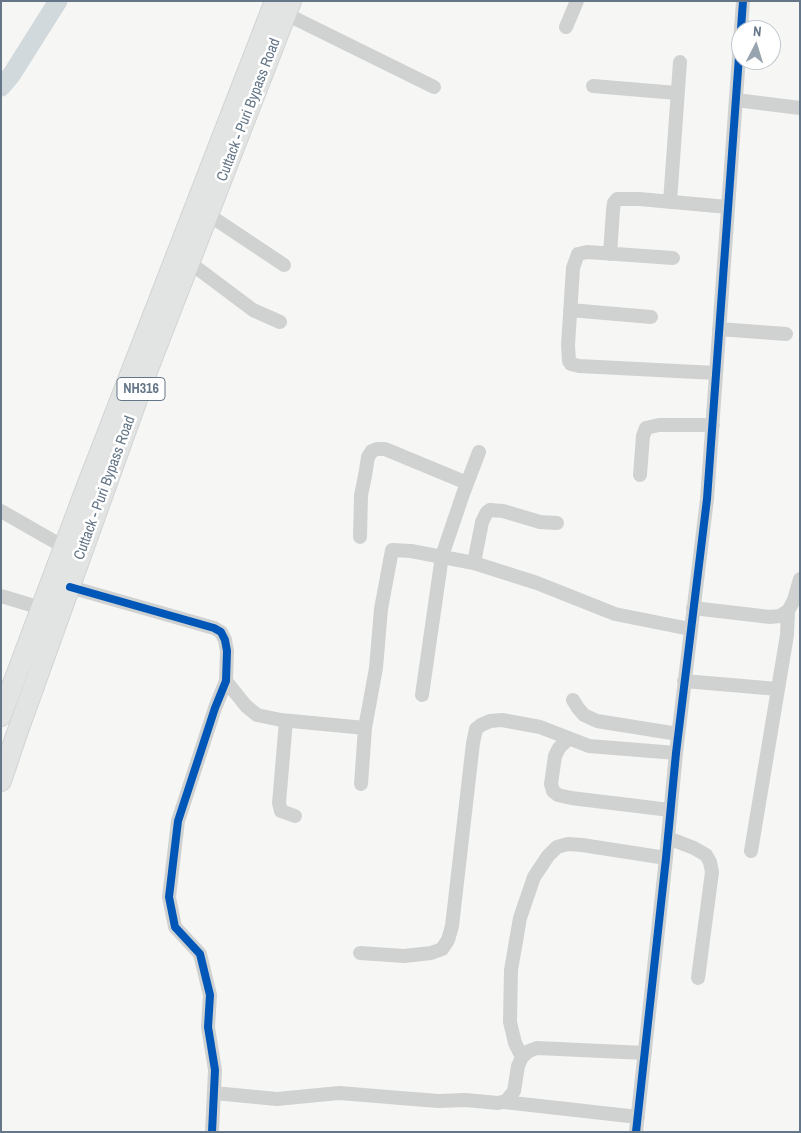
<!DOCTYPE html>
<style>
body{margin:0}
#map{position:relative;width:801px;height:1133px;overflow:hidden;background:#f6f7f5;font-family:"Archivo Narrow",sans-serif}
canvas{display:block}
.frame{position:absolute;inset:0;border:2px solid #647688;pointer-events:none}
.north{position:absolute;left:731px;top:20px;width:50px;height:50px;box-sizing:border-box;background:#fff;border:1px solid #c1c8cf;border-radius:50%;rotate:5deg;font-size:14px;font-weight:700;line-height:20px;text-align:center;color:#647688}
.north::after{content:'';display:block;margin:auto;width:18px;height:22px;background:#97a3ae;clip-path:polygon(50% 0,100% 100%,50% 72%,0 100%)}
</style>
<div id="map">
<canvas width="801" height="1133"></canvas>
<div class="frame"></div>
<div class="north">N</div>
</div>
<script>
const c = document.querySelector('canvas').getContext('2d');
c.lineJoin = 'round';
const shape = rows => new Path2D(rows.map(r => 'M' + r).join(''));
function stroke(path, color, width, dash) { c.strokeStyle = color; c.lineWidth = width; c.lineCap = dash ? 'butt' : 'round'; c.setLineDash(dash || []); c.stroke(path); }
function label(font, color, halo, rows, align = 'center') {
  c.font = font + ' "Archivo Narrow",sans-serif'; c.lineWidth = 5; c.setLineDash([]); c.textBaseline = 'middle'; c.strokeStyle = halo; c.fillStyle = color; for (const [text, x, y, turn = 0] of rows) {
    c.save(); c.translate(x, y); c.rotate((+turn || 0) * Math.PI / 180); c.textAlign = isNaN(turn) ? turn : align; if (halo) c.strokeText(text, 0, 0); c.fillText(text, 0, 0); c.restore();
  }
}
stroke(shape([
 [1,87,12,74,58,1]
]), '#d1d9dc', 19);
const highway = shape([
 [1,716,85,491,275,1],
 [1,781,16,736,149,366,291,1]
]);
stroke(highway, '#d1d3d4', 22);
stroke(shape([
 [286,14,434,87],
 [566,27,577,1],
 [593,86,677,93],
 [736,100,800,108],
 [670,202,680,62],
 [209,215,284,265],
 [610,254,613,210,614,203,617,199,639,199,728,207],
 [673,258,587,252,578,254,573,268,568,345,569,361,571,364,579,366,716,373],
 [189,262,253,310,280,322],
 [570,310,651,317],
 [719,329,786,334],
 [640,475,643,436,646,428,659,425,713,425],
 [1,511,64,547],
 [360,537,361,495,365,476,368,457,372,451,377,449,385,449,467,483],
 [474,563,482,522,487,512,490,510,503,511,540,522,557,523],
 [70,587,214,628,221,632,225,640,227,651,226,681,215,708,178,821,169,897,175,927,200,954,210,995,208,1027,215,1070,212,1132],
 [1,596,41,608],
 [693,608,770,617,780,616,788,611,794,600,800,579],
 [226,681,246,706,257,715,281,720,365,728,376,668,381,609,392,550,411,551,474,563,537,583,615,614,690,629],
 [684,681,778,689],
 [422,695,442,556,463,494,479,452],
 [573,700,578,708,584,715,597,721,678,734],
 [286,721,279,803,281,811,295,816],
 [569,738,559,748,555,756,551,784,553,791,558,795,571,798,670,810],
 [361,784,365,728],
 [668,838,694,848,706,855,710,862,712,872,698,978],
 [751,851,787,635,788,611],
 [360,953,404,956,431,953,442,949,448,940,452,926,473,743,476,729,481,725,490,721,502,720,540,727,589,746,676,753],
 [522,1057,515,1043,510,1022,511,970,520,918,534,877,548,856,557,847,568,844,582,845,666,858],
 [214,1093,277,1099,339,1093,438,1101,465,1100,498,1103,506,1101,514,1091,518,1066,522,1057,529,1051,537,1048,645,1053],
 [504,1102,638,1117],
 [636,1132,666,858,676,753,707,499,743,1]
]), '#d0d2d2', 14);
stroke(highway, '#e2e3e3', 20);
stroke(shape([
 [70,587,214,628,221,632,225,640,227,651,226,681,215,708,178,821,169,897,175,927,200,954,210,995,208,1027,215,1070,212,1132],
 [636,1132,666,858,676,753,707,499,743,1]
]), '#0057b8', 8);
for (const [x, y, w] of [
 [141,389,48]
]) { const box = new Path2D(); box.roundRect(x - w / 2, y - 11.5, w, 23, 4); c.fillStyle = '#fff'; c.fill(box); stroke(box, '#647688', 1); }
label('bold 14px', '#647688', null, [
 ["NH316",141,389]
]);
label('15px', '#647688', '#fff', [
 ["Cuttack - Puri Bypass Road",249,110,-69],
 ["Cuttack - Puri Bypass Road",105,488,-70]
]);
</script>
